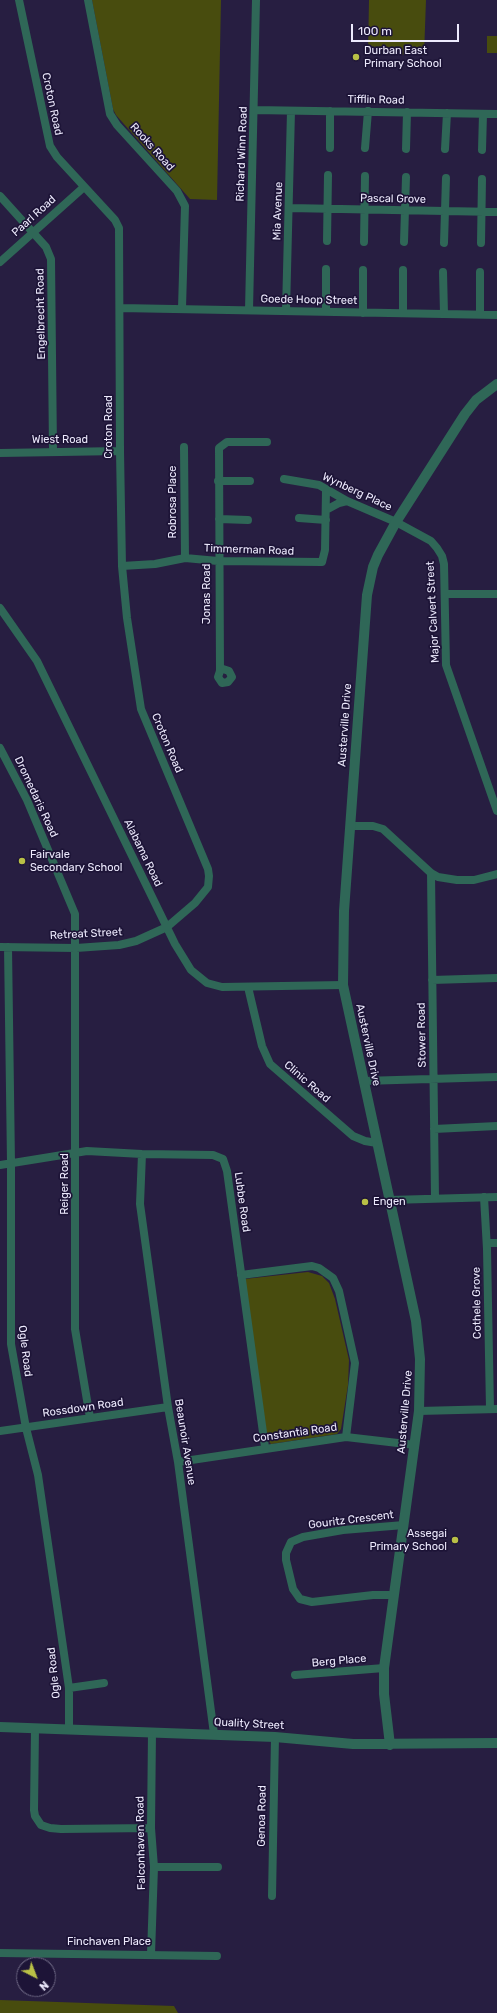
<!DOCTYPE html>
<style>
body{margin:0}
#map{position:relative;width:497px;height:2013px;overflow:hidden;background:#271e41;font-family:Rubik,sans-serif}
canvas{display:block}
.north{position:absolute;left:16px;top:1957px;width:40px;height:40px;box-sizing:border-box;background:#1d1437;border:1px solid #706a86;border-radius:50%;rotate:138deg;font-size:11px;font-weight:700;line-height:16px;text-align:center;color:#edeafd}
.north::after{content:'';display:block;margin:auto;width:14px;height:18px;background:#b9c046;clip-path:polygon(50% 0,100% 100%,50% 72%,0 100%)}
.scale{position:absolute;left:351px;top:24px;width:108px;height:18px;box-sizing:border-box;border:2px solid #edeafd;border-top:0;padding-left:5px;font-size:12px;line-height:14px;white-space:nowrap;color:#edeafd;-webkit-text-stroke:3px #1d1437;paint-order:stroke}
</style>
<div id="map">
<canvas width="497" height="2013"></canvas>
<div class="north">N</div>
<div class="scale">100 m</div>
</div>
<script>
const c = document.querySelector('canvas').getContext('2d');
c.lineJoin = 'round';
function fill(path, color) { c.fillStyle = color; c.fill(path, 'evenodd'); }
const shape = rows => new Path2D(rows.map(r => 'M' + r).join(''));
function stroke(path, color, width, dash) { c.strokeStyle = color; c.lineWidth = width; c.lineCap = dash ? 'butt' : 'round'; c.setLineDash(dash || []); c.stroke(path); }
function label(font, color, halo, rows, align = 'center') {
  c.font = font + ' Rubik,sans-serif'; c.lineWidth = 3.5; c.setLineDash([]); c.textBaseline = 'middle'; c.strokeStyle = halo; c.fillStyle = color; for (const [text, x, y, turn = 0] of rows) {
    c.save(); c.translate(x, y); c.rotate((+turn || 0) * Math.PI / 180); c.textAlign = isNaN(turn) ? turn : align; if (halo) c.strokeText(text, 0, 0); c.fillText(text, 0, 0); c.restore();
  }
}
fill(shape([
 [92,0,221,0,217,200,190,199,116,115,113,109],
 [369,0,426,0,424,55,368,54],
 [487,36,497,36,497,53,487,53],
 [308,1272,322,1276,329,1283,335,1299,349,1360,348,1385,341,1429,337,1434,271,1444,267,1439,245,1279],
 [0,2000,174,2006,178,2013,0,2013]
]), '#484c0e');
stroke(shape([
 [88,0,110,114,117,125,177,191,185,206,182,308],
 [254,110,497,114],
 [330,148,330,111],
 [365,148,368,111],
 [406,149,407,112],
 [445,149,447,113],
 [482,150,483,114],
 [0,196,46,247,51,259,53,451],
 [289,208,497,212],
 [327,241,328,175],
 [364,242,365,176],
 [404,242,406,177],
 [444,243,446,178],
 [481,243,482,179],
 [0,262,84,187],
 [443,272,444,314],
 [480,272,480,314],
 [120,308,497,315],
 [249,310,256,0],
 [286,311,291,111],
 [326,312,326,269],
 [363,313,363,270],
 [403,313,403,270],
 [184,447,185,558],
 [0,453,120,451],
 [284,479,319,485,347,501,396,522,431,541,437,548,442,556,444,564,446,665,497,811],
 [218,481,250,481],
 [326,510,339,503,347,501],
 [299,518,326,520],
 [219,519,248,520],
 [122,566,155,564,185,558,218,561,322,562,325,550,326,490],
 [445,594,497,594],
 [0,608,37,661,175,944,191,970,207,983,222,987,343,985],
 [220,671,223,669,229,671,232,677,228,682,222,683,218,677,220,671,219,448,227,442,267,442],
 [0,748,27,800,75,914,75,1329,90,1418],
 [350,826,373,826,383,829,431,873,438,877,457,880,474,880,497,874],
 [431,873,435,1198],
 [0,947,76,948,119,945,136,941,167,927,195,903,208,887,209,876,208,869,141,709,127,618,122,566,120,451,119,228,115,220,57,157,50,146,19,0],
 [8,947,11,1163,11,1344,26,1428,38,1475,69,1688,69,1729],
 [432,980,497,978],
 [248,987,262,1046,270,1064,353,1136,365,1141,377,1143],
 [363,1081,497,1077],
 [434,1129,497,1126],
 [142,1154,140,1204,168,1407,178,1462,214,1734],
 [0,1165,87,1151,142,1154,213,1155,223,1159,227,1171,265,1447],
 [484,1197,487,1249,490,1409],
 [390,1200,497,1197],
 [487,1243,497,1243],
 [241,1275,312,1266,319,1268,333,1278,339,1291,355,1363,346,1437],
 [419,1411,497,1409],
 [0,1431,168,1407],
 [178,1462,346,1437,415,1445],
 [394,1595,373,1595,312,1602,300,1599,293,1589,286,1560,286,1553,291,1542,303,1537,343,1530,404,1525],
 [295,1675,384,1668],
 [69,1688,104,1683],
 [35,1729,34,1810,35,1816,41,1825,50,1828,61,1829,151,1828],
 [154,1867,218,1867],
 [272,1896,275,1737],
 [0,1953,217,1956],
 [151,1954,154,1867,151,1828,152,1732]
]), '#2f6757', 8);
stroke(shape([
 [0,1727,275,1737,353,1744,497,1743],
 [390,1745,384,1694,384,1668,419,1411,420,1359,416,1321,343,985,344,911,367,595,373,567,378,555,396,522,465,414,476,400,497,384]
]), '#2f6757', 10);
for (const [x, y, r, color] of [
 [356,57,4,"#b9c046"],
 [22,861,4,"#b9c046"],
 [365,1202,4,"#b9c046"],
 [455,1540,4,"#b9c046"]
]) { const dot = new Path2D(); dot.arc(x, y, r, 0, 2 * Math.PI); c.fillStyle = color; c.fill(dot); stroke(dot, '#1d1437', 1.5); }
label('11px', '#edeafd', '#1d1437', [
 ["Durban East",364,51],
 ["Primary School",364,64],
 ["Fairvale",30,855],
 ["Secondary School",30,868],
 ["Engen",373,1202],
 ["Assegai",447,1534,"right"],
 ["Primary School",447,1547,"right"]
], 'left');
label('11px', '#edeafd', '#1d1437', [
 ["Tifflin Road",376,100,1],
 ["Croton Road",52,104,78],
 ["Rooks Road",152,147,48],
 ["Richard Winn Road",242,154,-88],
 ["Pascal Grove",393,199,1],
 ["Mia Avenue",278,211,-88],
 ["Paarl Road",34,216,-42],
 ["Goede Hoop Street",309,300,1],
 ["Engelbrecht Road",41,314,-91],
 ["Croton Road",109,427,-90],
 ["Wiest Road",60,440],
 ["Wynberg Place",357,492,25],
 ["Robrosa Place",173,502,-90],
 ["Timmerman Road",249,550,2],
 ["Jonas Road",207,594,-90],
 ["Major Calvert Street",433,612,-93],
 ["Austerville Drive",345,725,-86],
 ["Croton Road",167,743,67],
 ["Dromedaris Road",36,797,65],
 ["Alabama Road",143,853,64],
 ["Retreat Street",86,934,-3],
 ["Stower Road",422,1035,-91],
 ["Austerville Drive",368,1045,78],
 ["Clinic Road",307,1082,41],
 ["Reiger Road",65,1184,-90],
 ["Lubbe Road",242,1202,82],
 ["Cothele Grove",477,1303,-91],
 ["Ogle Road",25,1351,83],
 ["Rossdown Road",83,1408,-8],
 ["Austerville Drive",405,1412,-85],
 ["Constantia Road",295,1433,-8],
 ["Beaunoir Avenue",185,1442,81],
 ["Gouritz Crescent",351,1520,-7],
 ["Berg Place",339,1661,-5],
 ["Ogle Road",54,1673,-96],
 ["Quality Street",249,1724,3],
 ["Genoa Road",262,1816,-89],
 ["Falconhaven Road",141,1843,-91],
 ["Finchaven Place",109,1942]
]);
</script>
